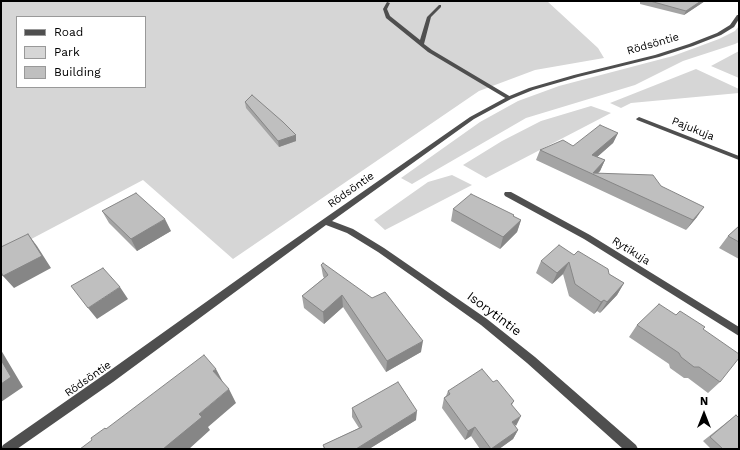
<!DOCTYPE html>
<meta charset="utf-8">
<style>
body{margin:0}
#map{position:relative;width:740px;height:450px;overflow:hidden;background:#fff;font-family:"Work Sans",sans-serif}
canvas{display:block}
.frame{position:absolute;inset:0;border:2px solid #000;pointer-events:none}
.legend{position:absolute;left:16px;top:16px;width:130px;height:72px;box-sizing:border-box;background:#fff;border:1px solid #999;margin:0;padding:5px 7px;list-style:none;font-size:12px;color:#000}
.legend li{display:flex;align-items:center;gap:8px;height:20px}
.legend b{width:20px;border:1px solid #999}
.north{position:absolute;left:684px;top:394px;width:40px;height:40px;-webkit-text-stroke:3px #fff;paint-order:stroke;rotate:0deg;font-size:11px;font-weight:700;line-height:16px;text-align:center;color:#000}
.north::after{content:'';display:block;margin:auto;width:14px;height:18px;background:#000;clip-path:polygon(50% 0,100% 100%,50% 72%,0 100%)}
</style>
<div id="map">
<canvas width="740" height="450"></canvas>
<div class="frame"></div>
<ul class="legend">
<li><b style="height:5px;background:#4f4f4f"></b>Road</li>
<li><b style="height:11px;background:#d6d6d6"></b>Park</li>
<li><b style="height:11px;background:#bfbfbf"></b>Building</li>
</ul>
<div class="north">N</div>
</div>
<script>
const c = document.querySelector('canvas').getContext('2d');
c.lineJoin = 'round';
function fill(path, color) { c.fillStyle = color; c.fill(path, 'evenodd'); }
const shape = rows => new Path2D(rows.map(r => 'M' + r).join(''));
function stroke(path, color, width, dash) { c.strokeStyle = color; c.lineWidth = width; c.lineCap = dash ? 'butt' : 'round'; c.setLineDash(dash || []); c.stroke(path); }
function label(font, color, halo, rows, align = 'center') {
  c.font = font + ' "Work Sans",sans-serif'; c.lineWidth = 3; c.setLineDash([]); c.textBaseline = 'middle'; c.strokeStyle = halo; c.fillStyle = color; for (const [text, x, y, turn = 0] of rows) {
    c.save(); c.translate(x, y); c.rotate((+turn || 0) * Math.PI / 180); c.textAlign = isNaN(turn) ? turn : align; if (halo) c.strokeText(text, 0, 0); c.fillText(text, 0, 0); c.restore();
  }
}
fill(shape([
 [1,1,547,1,598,48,604,58,535,70,479,91,233,259,143,180,1,255],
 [17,17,145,17,145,87,17,87],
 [739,26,739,42,735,44,683,61,635,85,526,118,412,184,401,178,480,122,518,101,559,86,673,56,719,39,735,31],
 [739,51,739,78,711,66],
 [696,69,739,89,739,93,631,103,621,108,610,103],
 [591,106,611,113,486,178,463,165,502,141,541,121],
 [452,175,472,185,385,230,374,220,428,182]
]), '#d6d6d6');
fill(shape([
 [387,2,390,3,387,9,390,16,420,40,427,17,439,5,441,5,441,7,431,17,424,44,432,50,511,97,511,99,507,99,428,52,386,18,383,9,387,2]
]), '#4f4f4f');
fill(shape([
 [639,117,739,156,739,160,637,120,636,119,639,117],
 [505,192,511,192,590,235,739,327,739,336,584,239,505,196,504,194,505,192]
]), '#4f4f4f');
fill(shape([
 [737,15,739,15,739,19,734,27,721,35,693,46,659,57,578,77,533,90,511,99,474,119,332,221,353,229,384,248,487,319,535,357,636,445,638,449,623,449,527,363,481,325,422,283,378,252,347,233,326,225,113,382,17,449,1,449,3,445,105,374,272,255,470,117,507,97,529,88,574,75,655,55,689,44,717,33,730,25,737,15]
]), '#4f4f4f');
fill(shape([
 [640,1,705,1,684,15,640,4],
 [245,102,296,141,279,147,246,108],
 [618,133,613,143,597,157,605,160,600,171,598,173,661,186,697,217,686,230,536,160,540,150,573,146],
 [453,209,514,217,521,220,517,232,500,249,451,221],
 [102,211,171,231,137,251,109,223],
 [739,226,739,259,719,248,728,236],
 [574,255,609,274,624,283,617,295,600,313,597,311,594,314,569,296,563,274,552,284,536,273,541,261],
 [321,265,421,352,386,372,343,307,324,324,304,308,302,296,324,278,323,276],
 [676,315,703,330,720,382,708,393,688,378,684,378,670,368,669,364,629,337,637,325],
 [493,382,514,401,512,405,515,426,518,430,513,439,499,449,480,449,471,436,465,440,442,408,444,398,446,396,448,391],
 [352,408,416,420,369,449,324,449,323,445,359,428,352,417],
 [736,415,739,449,711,449,703,441]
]), '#a4a4a4');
fill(shape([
 [701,1,705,1,684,15,686,11],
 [618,133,613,143,588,165,592,155],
 [296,135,296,141,279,147,278,141],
 [605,160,600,171,596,175,593,173],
 [704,207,697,217,686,230,693,220],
 [165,219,171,231,137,251,131,239],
 [521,220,517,232,500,249,503,237],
 [28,234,37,246,51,268,14,288,3,276],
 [569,262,563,274,552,284,557,273],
 [624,283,617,295,600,313,607,302],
 [120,287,128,299,97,319,88,308],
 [342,295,343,307,324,324,323,312],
 [604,300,597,311,594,314,601,302],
 [423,341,421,352,386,372,387,361],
 [1,350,23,387,1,402],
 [216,369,224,384,213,371],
 [229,389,236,403,208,427,210,430,189,449,163,449,199,414],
 [417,411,416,420,369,449,356,449],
 [521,416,516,426,512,422],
 [475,427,471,436,465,440,468,431],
 [518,430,513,439,499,449,491,449]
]), '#868686');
const building = shape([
 [650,1,701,1,686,11,650,1],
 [252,95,283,122,296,135,278,141,245,102,252,95],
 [600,125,618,133,592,155,605,160,593,173,653,175,661,186,704,207,693,220,540,150,563,140,573,146,600,125],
 [136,193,165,219,131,239,102,211,136,193],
 [471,194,514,215,513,216,521,220,503,237,453,209,471,194],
 [739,226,739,242,728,236,739,226],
 [28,234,42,256,3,276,1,272,1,247,28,234],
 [559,245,574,255,578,251,608,269,609,274,624,283,607,302,604,300,601,302,575,284,569,262,557,273,541,261,559,245],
 [323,263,372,298,385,292,423,341,387,361,342,295,323,312,302,296,328,275,321,265,323,263],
 [103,268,120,287,88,308,71,286,103,268],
 [659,304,676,315,680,311,705,327,703,329,739,354,739,358,720,382,699,367,694,367,681,357,679,353,637,325,659,304],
 [204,355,216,369,213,371,229,389,199,414,202,417,163,449,80,449,92,440,91,438,105,428,106,429,204,355],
 [1,360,11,377,1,384,1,360],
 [482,369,493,382,497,380,514,401,511,404,521,416,512,422,518,430,491,449,475,427,468,431,444,398,450,394,448,391,482,369],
 [398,382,417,411,356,449,325,449,323,445,362,427,352,408,398,382],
 [736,415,739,418,739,449,723,449,710,437,736,415]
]);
fill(building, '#bfbfbf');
stroke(building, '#868686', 1);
label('11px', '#000', '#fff', [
 ["Rödsöntie",653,44,-16],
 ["Pajukuja",693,129,22],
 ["Rödsöntie",351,190,-35],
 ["Rytikuja",631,251,32],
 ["Rödsöntie",88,379,-35]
]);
label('13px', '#000', '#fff', [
 ["Isorytintie",494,314,37]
]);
</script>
